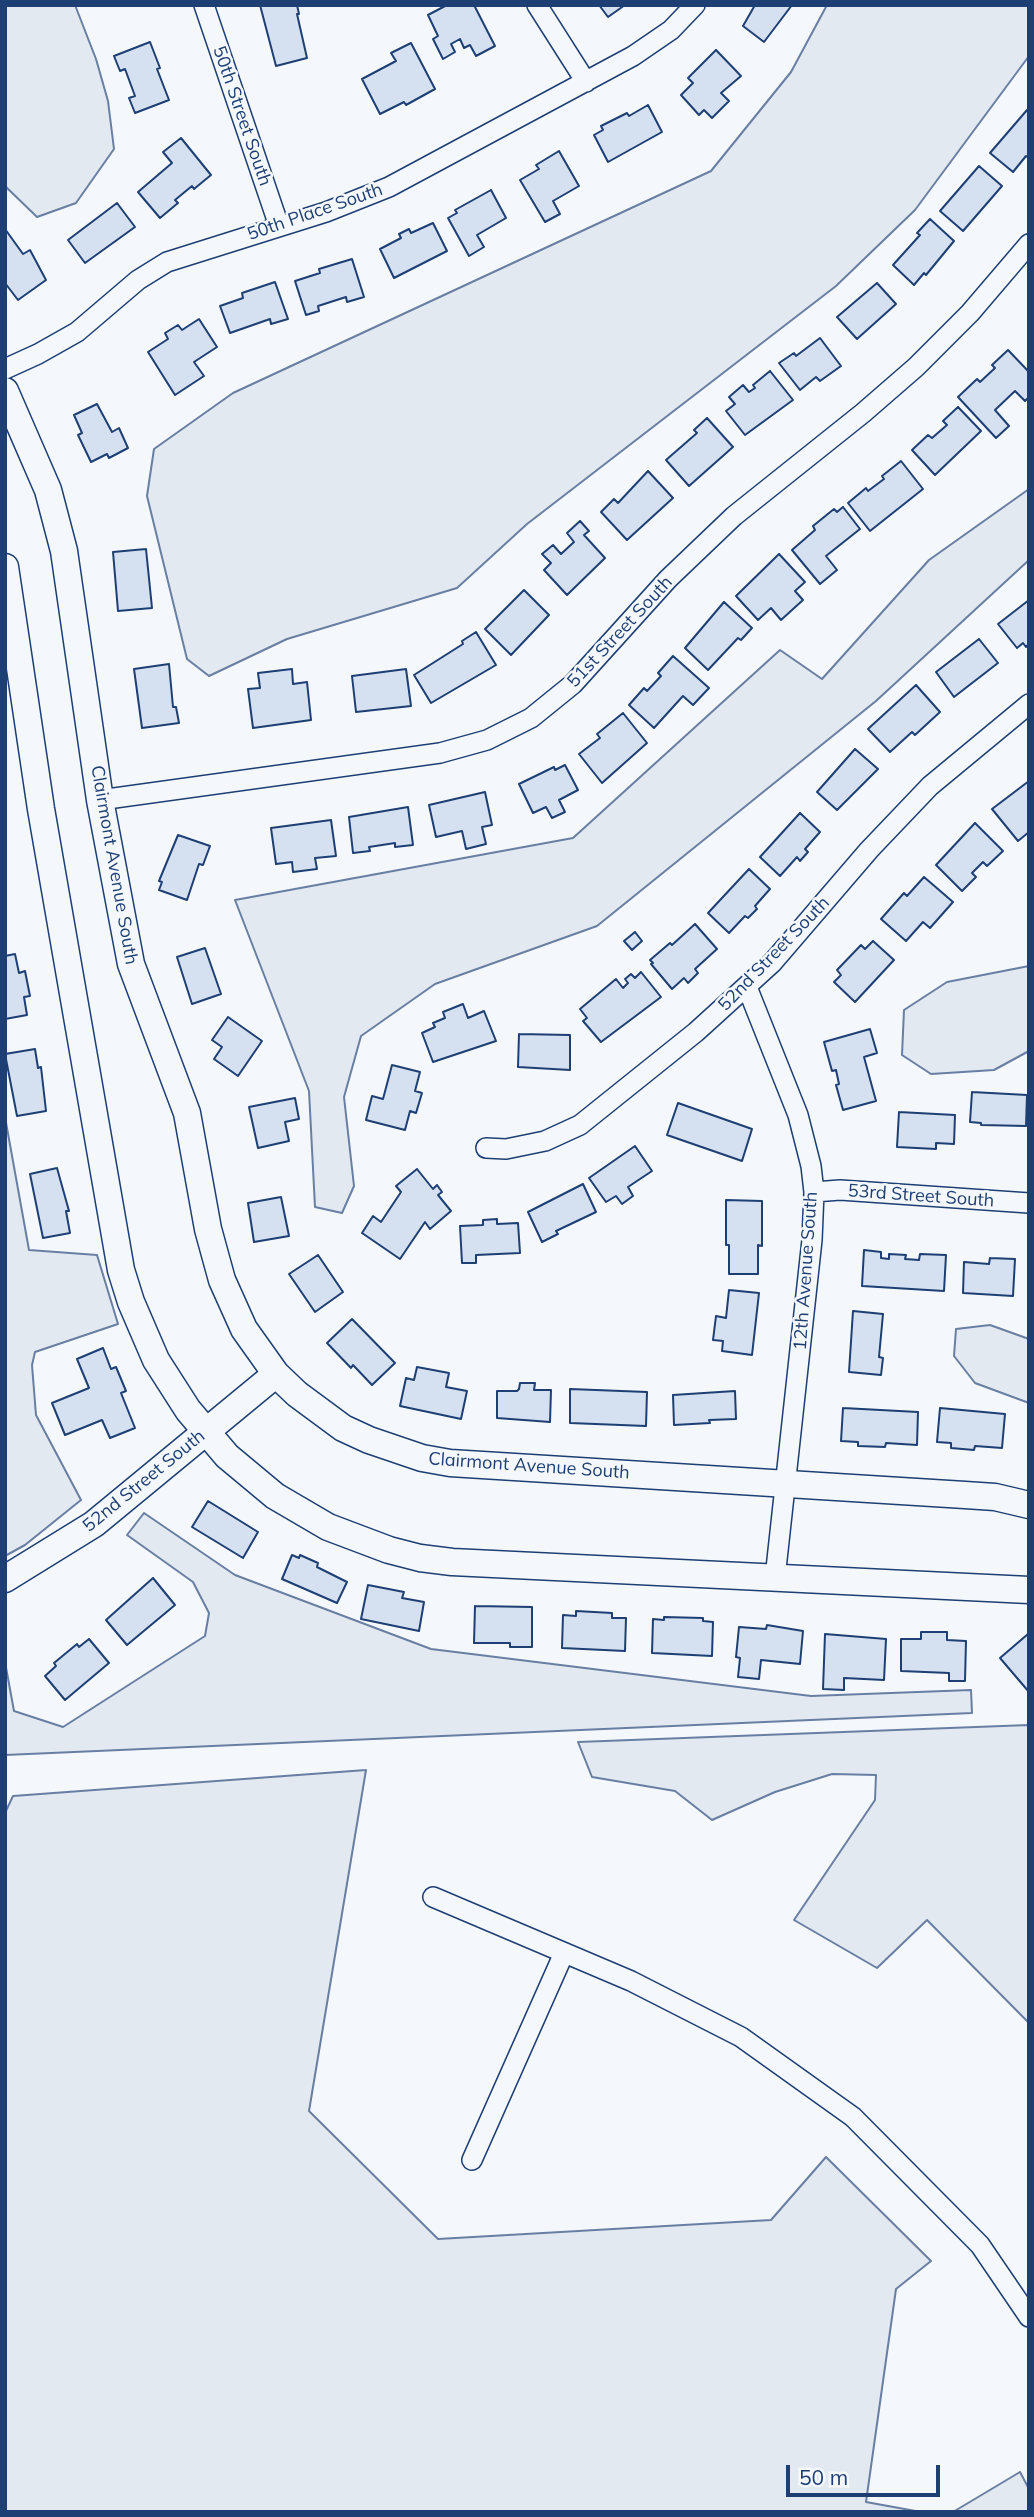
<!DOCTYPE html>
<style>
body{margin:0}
#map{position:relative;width:1034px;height:2517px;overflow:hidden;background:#f4f7fb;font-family:Mulish,sans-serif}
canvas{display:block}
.frame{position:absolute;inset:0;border:7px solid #1d3f73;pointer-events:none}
.scale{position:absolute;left:786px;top:2465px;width:154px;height:32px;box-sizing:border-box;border:4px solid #1d3f73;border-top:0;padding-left:9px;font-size:21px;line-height:24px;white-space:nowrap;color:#1d3f73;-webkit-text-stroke:5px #f4f7fb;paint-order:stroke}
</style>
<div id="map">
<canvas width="1034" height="2517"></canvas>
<div class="frame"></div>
<div class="scale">50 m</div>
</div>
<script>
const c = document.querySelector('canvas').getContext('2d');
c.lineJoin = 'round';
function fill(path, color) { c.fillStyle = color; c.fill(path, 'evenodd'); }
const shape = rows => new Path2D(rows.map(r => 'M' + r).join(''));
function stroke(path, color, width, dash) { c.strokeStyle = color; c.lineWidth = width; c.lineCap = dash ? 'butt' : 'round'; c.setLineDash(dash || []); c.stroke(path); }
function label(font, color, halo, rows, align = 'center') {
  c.font = font + ' Mulish,sans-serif'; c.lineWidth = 5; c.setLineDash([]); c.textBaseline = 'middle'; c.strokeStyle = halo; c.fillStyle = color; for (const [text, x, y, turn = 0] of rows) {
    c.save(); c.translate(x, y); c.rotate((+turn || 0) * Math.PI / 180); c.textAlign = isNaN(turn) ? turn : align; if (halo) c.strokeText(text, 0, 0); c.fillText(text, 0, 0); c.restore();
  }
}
const green = shape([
 [5,5,75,5,96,59,108,101,114,149,76,203,37,217,5,186,5,5],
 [827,5,1029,5,1029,56,915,210,836,286,527,524,457,588,287,639,209,676,187,659,147,496,154,449,233,393,711,171,791,72,827,5],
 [1029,489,1029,560,876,701,597,926,435,984,361,1036,344,1097,354,1186,342,1213,315,1207,309,1091,235,900,573,838,780,650,822,679,929,560,1029,489],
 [1029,966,1029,1051,994,1070,931,1074,902,1055,904,1010,947,982,1029,966],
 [5,1117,29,1250,97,1255,118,1324,35,1352,32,1365,36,1415,81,1500,25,1545,5,1556,5,1117],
 [990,1325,1029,1339,1029,1403,975,1383,954,1356,956,1329,990,1325],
 [144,1513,235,1575,431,1649,811,1696,971,1690,972,1713,5,1755,5,1662,14,1711,63,1727,205,1636,209,1613,193,1582,127,1535,144,1513],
 [1029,1725,1029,2023,927,1920,877,1968,794,1920,875,1800,876,1775,832,1774,775,1792,712,1820,675,1791,592,1777,578,1742,1029,1725],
 [366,1770,309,2111,438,2239,771,2220,826,2157,931,2261,896,2289,866,2502,921,2512,5,2512,5,1813,13,1796,366,1770],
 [1020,2472,1029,2489,1029,2512,953,2512,1020,2472]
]);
fill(green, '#e3e9f0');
stroke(green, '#687fa3', 2);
const building = shape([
 [260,5,297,5,299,14,297,14,307,58,276,66,260,5],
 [447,5,474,5,495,46,476,56,470,45,464,48,460,39,451,44,455,52,443,59,433,39,438,36,428,15,447,5],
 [599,5,625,5,608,17,599,5],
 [755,5,792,5,764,42,743,26,755,5],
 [150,42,160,68,157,69,169,100,135,113,129,98,135,96,125,69,120,71,114,56,150,42],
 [411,43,435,89,406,105,404,102,380,114,362,79,396,61,391,53,411,43],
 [716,50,741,76,721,93,729,101,712,118,704,110,699,115,681,95,693,83,688,78,716,50],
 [648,105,662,132,608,162,594,135,603,130,601,126,627,113,629,116,648,105],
 [1027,110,1029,111,1029,158,1026,156,1013,172,990,153,1027,110],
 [181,138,211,175,194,189,192,186,175,200,178,203,160,218,138,192,172,163,163,152,181,138],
 [559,151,579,186,553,201,560,214,545,222,520,180,539,169,536,165,559,151],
 [979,166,1002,186,963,231,940,211,979,166],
 [491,190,506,218,477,235,484,247,469,256,448,218,457,213,455,210,491,190],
 [117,203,135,227,85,263,68,240,117,203],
 [930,219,954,241,926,275,924,273,914,285,893,265,920,235,917,233,930,219],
 [433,223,447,251,394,278,380,249,401,238,399,234,409,229,411,233,433,223],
 [5,229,23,254,30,250,46,280,18,300,5,283,5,229],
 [352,259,364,297,347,302,346,297,318,306,319,311,306,315,295,281,320,273,319,269,352,259],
 [275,282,288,319,271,324,270,319,230,333,220,306,243,298,242,293,275,282],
 [877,283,896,304,857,339,837,317,877,283],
 [199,319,217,347,194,362,204,376,175,395,148,352,168,339,165,333,178,325,182,330,199,319],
 [820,338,841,366,820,381,816,377,800,390,779,363,794,353,796,356,820,338],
 [1008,350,1029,372,1029,397,1025,401,1015,391,995,410,1009,426,996,438,958,397,977,379,980,382,995,368,992,365,1008,350],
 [770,371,793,400,745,435,726,411,735,404,729,397,743,385,749,392,755,388,753,385,770,371],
 [97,404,112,432,119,428,128,448,109,458,107,454,91,462,78,435,82,433,74,415,97,404],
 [958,407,981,431,935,475,912,450,928,435,932,438,947,425,943,421,958,407],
 [707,418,733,447,689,486,666,460,697,433,694,430,707,418],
 [901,461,923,489,870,531,848,503,866,488,868,491,884,479,882,476,901,461],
 [648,471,673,498,627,540,601,512,614,499,618,503,648,471],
 [843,507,860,529,826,556,837,570,820,584,792,550,815,530,813,526,834,509,837,512,843,507],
 [580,521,589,531,584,535,605,558,567,595,544,570,551,563,542,554,553,545,561,554,574,542,567,533,580,521],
 [146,549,152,608,118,611,113,552,146,549],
 [779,554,805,582,795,591,803,600,781,620,771,608,758,620,736,596,779,554],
 [524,590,549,615,511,655,485,629,524,590],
 [1029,600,1029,644,1026,647,1023,643,1017,648,998,624,1029,600],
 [724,602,752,628,741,640,738,638,708,670,685,648,724,602],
 [476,632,496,665,431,703,414,675,463,644,462,641,476,632],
 [979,639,998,663,954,697,936,672,979,639],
 [673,656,709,688,693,705,683,696,654,728,629,705,644,688,647,691,661,676,658,673,673,656],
 [169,664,173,707,176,707,179,723,142,728,134,669,169,664],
 [292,669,293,684,307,682,311,720,253,728,248,689,260,688,258,673,292,669],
 [406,669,411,706,356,712,352,676,406,669],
 [916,685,940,712,915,735,912,732,890,752,868,729,916,685],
 [623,713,647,743,602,783,579,754,600,738,597,734,623,713],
 [855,749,878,769,837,810,817,792,855,749],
 [565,765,578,790,559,800,565,812,552,818,546,807,533,813,519,784,554,767,555,770,565,765],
 [1029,781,1029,832,1018,841,992,809,1029,781],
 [485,792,492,825,482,827,486,844,466,849,462,831,436,837,429,805,485,792],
 [408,807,413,845,395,847,395,843,369,847,370,851,353,853,349,817,408,807],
 [800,813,820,832,805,849,808,852,800,861,797,857,780,876,760,857,800,813],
 [331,820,336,856,315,858,317,869,293,872,292,862,276,864,271,828,331,820],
 [975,823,1003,851,987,866,983,862,972,873,976,877,962,891,936,865,975,823],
 [178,835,210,846,203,865,199,864,187,900,159,890,162,882,159,881,178,835],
 [749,869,770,889,755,906,757,909,748,918,745,916,729,933,708,913,749,869],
 [924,877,953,902,930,928,923,922,906,941,881,919,904,893,907,896,924,877],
 [695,924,717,949,695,969,698,973,688,983,684,978,672,989,651,964,653,963,650,960,670,943,672,945,695,924],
 [635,932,642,941,632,950,624,941,635,932],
 [873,941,894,960,855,1002,834,982,841,975,837,970,861,945,865,949,873,941],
 [205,948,221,994,192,1004,177,957,205,948],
 [15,954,19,973,25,971,30,996,24,997,27,1015,5,1019,5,956,15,954],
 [641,972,661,997,601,1042,583,1021,587,1018,580,1009,616,979,623,988,628,983,625,979,631,974,635,978,641,972],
 [463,1004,468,1018,484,1011,496,1041,433,1062,422,1033,435,1027,433,1023,445,1018,443,1012,463,1004],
 [228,1017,262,1041,238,1076,214,1059,222,1047,212,1040,228,1017],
 [870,1029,877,1053,864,1057,876,1101,843,1110,836,1085,839,1084,836,1070,832,1071,824,1042,870,1029],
 [519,1034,570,1035,570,1070,518,1067,519,1034],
 [35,1049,38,1068,41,1067,46,1111,17,1116,5,1054,35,1049],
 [392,1065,420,1072,415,1091,422,1093,416,1113,410,1111,405,1130,366,1120,372,1096,383,1099,392,1065],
 [972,1092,1027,1095,1026,1126,981,1125,981,1123,970,1122,972,1092],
 [295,1098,299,1119,285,1122,289,1141,258,1148,249,1107,295,1098],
 [678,1103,752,1129,742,1161,667,1135,678,1103],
 [899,1112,955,1115,954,1144,936,1143,936,1149,897,1147,899,1112],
 [635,1146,652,1171,628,1187,633,1196,622,1204,616,1196,606,1202,589,1178,635,1146],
 [57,1168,69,1211,66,1211,70,1233,43,1238,30,1174,57,1168],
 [417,1169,433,1189,437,1185,442,1192,438,1195,451,1211,430,1229,425,1222,400,1259,362,1233,373,1216,381,1222,401,1192,396,1186,417,1169],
 [583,1184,596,1212,556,1231,558,1234,542,1242,528,1212,583,1184],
 [281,1197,289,1236,254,1242,248,1203,281,1197],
 [726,1200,762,1201,762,1246,758,1245,758,1274,729,1274,729,1245,726,1245,726,1200],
 [497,1219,497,1224,518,1223,520,1253,476,1255,476,1263,462,1263,460,1226,483,1225,483,1220,497,1219],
 [864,1250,881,1252,881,1258,889,1259,889,1254,906,1255,905,1259,919,1260,920,1254,946,1255,944,1291,862,1286,864,1250],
 [318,1255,343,1292,315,1312,289,1274,318,1255],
 [990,1258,1015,1259,1013,1296,963,1293,964,1262,989,1264,990,1258],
 [729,1290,759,1293,752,1355,722,1351,723,1341,713,1340,716,1316,726,1318,729,1290],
 [853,1311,883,1314,879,1357,883,1358,881,1375,849,1372,853,1311],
 [352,1319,395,1363,372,1385,353,1365,351,1368,327,1343,352,1319],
 [103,1348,111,1369,116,1367,126,1391,121,1393,135,1428,110,1438,102,1420,65,1435,52,1403,89,1388,77,1359,103,1348],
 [417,1367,449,1373,446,1387,467,1391,461,1419,400,1406,406,1378,414,1380,417,1367],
 [520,1383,535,1383,534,1390,551,1390,550,1422,497,1418,497,1391,517,1391,519,1389,520,1383],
 [570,1389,647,1392,646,1426,570,1423,570,1389],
 [735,1391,736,1419,709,1420,710,1423,674,1425,673,1395,735,1391],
 [843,1408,918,1412,917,1445,886,1443,885,1447,858,1446,858,1442,841,1441,843,1408],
 [940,1408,1005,1414,1002,1448,975,1446,974,1450,951,1448,951,1443,937,1442,940,1408],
 [208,1501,258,1532,243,1558,192,1527,208,1501],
 [292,1555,299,1558,300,1555,318,1563,317,1567,347,1582,337,1603,282,1579,292,1555],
 [153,1578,175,1605,127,1645,106,1620,153,1578],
 [368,1585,404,1592,402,1598,424,1602,419,1631,361,1619,368,1585],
 [475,1606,532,1607,532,1647,510,1647,510,1643,474,1643,475,1606],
 [576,1611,612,1613,612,1618,626,1618,625,1651,562,1648,563,1615,576,1616,576,1611],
 [664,1617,703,1618,703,1621,713,1622,712,1656,652,1653,653,1619,664,1620,664,1617],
 [767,1625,803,1631,800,1664,761,1660,759,1679,738,1677,740,1658,736,1657,739,1627,766,1629,767,1625],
 [921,1632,947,1632,947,1640,966,1641,965,1681,949,1681,949,1673,901,1671,901,1639,921,1639,921,1632],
 [825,1634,886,1639,884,1680,844,1678,844,1690,823,1689,825,1634],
 [1028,1634,1029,1635,1029,1692,1000,1658,1028,1634],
 [89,1639,109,1663,65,1700,45,1676,56,1666,54,1663,77,1644,79,1647,89,1639]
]);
fill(building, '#d5e0f0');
stroke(building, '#1d3f73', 2);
const street = shape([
 [204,5,279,226],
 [537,5,586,82],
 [5,369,38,354,77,332,138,280,167,262,326,212,389,187,633,56,671,30,695,5],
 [100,800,440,753,487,740,531,718,573,684,668,579,734,516,863,413,916,367,970,313,1029,244],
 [747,987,798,1115,811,1166,814,1192,812,1240,775,1578],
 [486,1148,506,1149,545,1141,580,1125,696,1032,772,963,869,850,930,786,1029,704],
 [814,1192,840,1190,1029,1203],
 [433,1897,631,1981,741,2037,853,2117,980,2245,1029,2317],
 [472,2160,564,1953]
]);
const secondary = shape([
 [5,391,48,490,64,551,100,800,131,964,187,1113,208,1229,222,1280,244,1329,276,1374,297,1394,343,1428,369,1440,422,1458,450,1463,965,1495,995,1497,1029,1505],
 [5,567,41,809,121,1270,131,1302,156,1360,188,1410,227,1456,275,1496,328,1527,389,1550,420,1558,452,1562,1029,1590],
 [5,1579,94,1524,276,1374]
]);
stroke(street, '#1d3f73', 22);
stroke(secondary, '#1d3f73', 29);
stroke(street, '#f4f7fb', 19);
stroke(secondary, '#f4f7fb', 26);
label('18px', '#1d3f73', '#f4f7fb', [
 ["50th Street South",242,116,71],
 ["50th Place South",315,212,-19],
 ["51st Street South",620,632,-47],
 ["Clairmont Avenue South",114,865,80],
 ["52nd Street South",774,954,-46],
 ["53rd Street South",921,1196,4],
 ["12th Avenue South",806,1271,-86],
 ["Clairmont Avenue South",529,1466,4],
 ["52nd Street South",144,1481,-39]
]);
</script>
